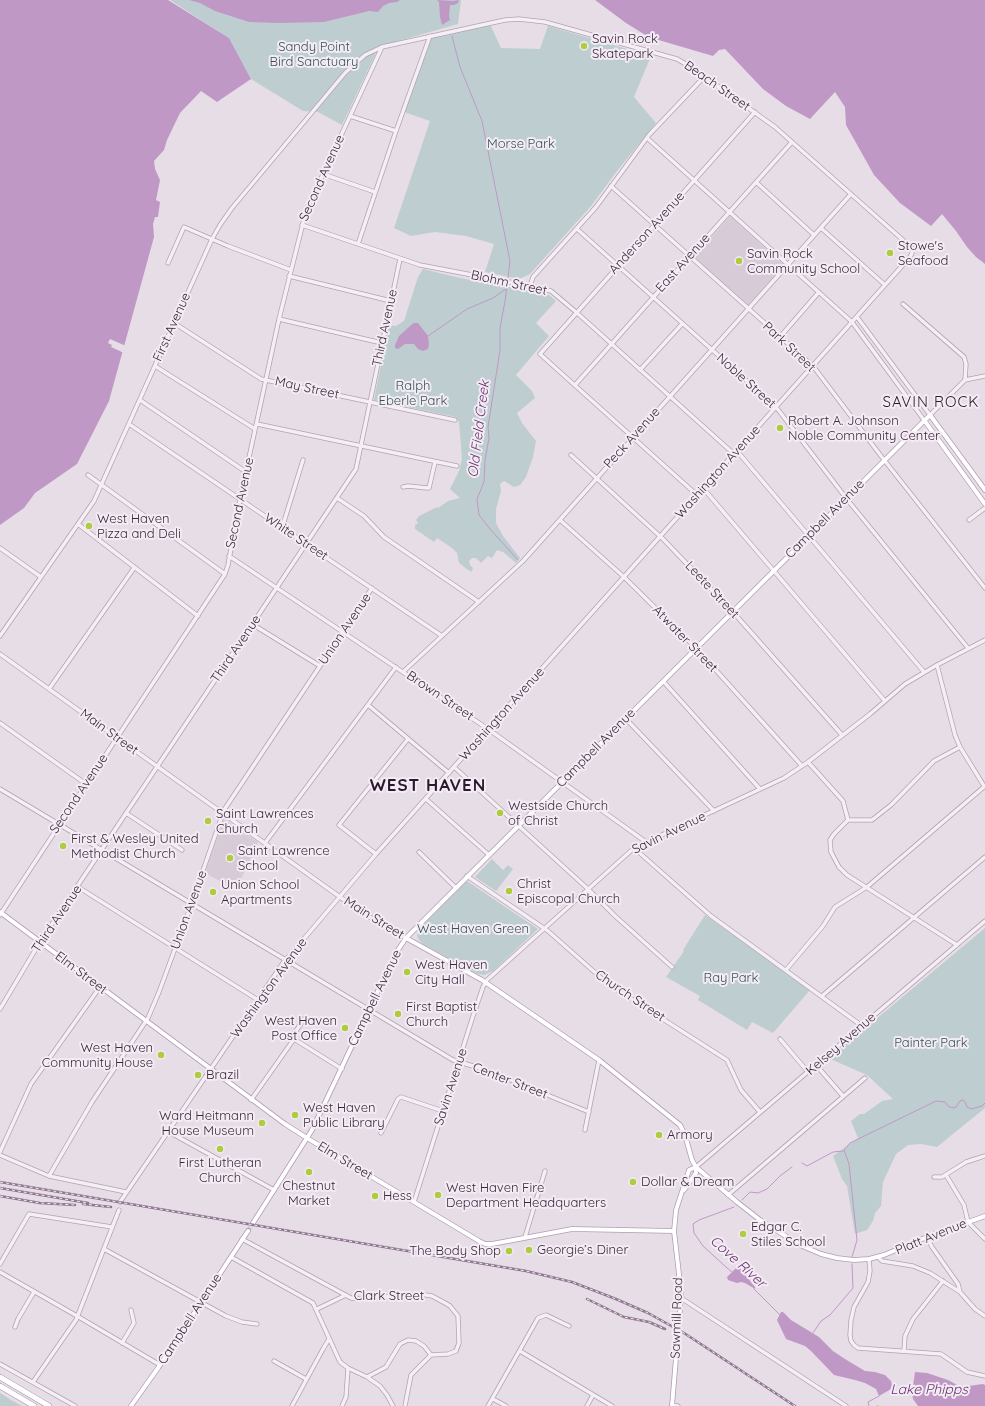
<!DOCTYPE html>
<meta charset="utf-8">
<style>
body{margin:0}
canvas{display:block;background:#e6dde7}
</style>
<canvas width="985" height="1406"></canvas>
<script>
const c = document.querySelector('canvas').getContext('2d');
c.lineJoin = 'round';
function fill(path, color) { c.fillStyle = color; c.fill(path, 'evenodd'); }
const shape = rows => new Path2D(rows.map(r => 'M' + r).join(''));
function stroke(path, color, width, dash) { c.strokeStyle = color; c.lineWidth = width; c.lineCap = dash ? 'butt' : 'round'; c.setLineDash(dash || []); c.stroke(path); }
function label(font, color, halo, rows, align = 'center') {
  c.font = font + ' Quicksand,sans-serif'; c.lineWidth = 4; c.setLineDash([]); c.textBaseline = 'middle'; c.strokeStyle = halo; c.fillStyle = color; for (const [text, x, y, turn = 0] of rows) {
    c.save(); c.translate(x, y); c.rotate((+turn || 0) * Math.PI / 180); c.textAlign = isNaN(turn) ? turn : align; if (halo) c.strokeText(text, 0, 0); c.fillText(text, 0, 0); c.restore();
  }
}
fill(shape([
 [730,216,784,265,748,305,694,257],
 [224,819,258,842,236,890,205,873]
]), '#d8cbd8');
fill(shape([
 [170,0,461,0,458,24,377,47,375,55,342,125,318,112,303,111,251,79,229,38],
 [489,22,501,48,540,49,548,26,651,56,634,97,656,123,617,171,591,206,530,274,519,279,485,272,494,244,466,236,435,232,411,236,394,228,430,121,404,112,432,34],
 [423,269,460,278,544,293,549,295,556,301,536,323,549,336,516,375,532,391,535,398,517,413,522,423,536,441,533,457,526,477,520,485,514,487,504,481,500,484,501,491,496,509,496,523,503,536,520,558,516,563,503,552,497,550,492,558,488,556,481,563,476,558,472,558,469,561,470,565,473,568,471,572,459,563,457,553,452,548,437,538,434,542,415,529,415,525,418,523,416,520,419,516,437,507,438,508,448,501,460,498,450,489,459,471,462,459,459,422,456,417,374,400,389,325,396,326,404,321,418,277],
 [492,859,503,870,508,865,513,869,496,891,475,877],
 [467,881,538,929,493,971,484,975,478,974,423,944,419,940,417,936,418,932,420,928],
 [705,915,810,990,773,1033,752,1022,747,1030,698,1000,700,996,666,977,684,951,683,950],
 [985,928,985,1108,937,1147,921,1144,908,1145,896,1154,883,1182,881,1206,875,1213,873,1221,867,1230,855,1234,847,1186,842,1179,833,1156,858,1138,851,1121,860,1114,864,1114,882,1101,893,1099,867,1075,828,1058,869,1025],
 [0,1393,11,1400,22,1406,0,1406]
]), '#beced0');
fill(shape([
 [0,0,168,0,229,38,251,79,217,102,201,91,180,113,167,140,164,150,154,161,155,169,160,180,156,200,160,202,158,217,155,217,153,224,154,237,109,401,77,464,35,493,24,508,0,525],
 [189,0,400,0,397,2,389,3,383,6,378,12,369,11,324,22,279,23,249,22,215,11,200,3],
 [437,0,453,1,459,0,458,3,454,5,450,5,449,16,450,20,442,25,440,17,439,2],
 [595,0,985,0,985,264,976,257,967,247,956,231,942,214,931,226,900,203,874,175,846,125,845,107,835,92,810,119,786,106,763,89,725,49,719,50,713,56,662,41,647,36,626,23],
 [414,323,418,323,428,336,429,344,428,349,423,351,418,349,414,344,405,344,398,349,395,348,395,345,399,336,410,326],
 [738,1266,755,1287,755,1289,745,1283,741,1282,737,1283,728,1280,727,1277],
 [781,1312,783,1312,791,1320,819,1337,833,1351,845,1359,865,1371,875,1372,885,1375,891,1381,893,1388,879,1396,876,1389,865,1383,855,1380,834,1375,811,1351,805,1346,786,1339,777,1320],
 [915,1372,927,1373,948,1380,961,1387,983,1384,985,1385,985,1406,918,1406,913,1399,912,1394]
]), '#c098c6');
fill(shape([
 [110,339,126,346,124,353,111,347,112,345,108,343]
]), '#e6dde7');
stroke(shape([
 [452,36,460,67,482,121,510,261,508,278],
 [507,286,505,301,500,328,500,350,488,427,489,438,485,460,484,482,477,499,479,515,490,529,518,560],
 [428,336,467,309,493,298,506,289],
 [802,1163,807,1166,833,1152,843,1151],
 [742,1200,750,1192,758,1193,767,1189,780,1176,792,1167],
 [852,1257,857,1240,849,1164,844,1150,850,1143,936,1101,945,1102,949,1107,955,1108,960,1101,963,1100,965,1102,967,1107,971,1109,982,1106,985,1103],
 [732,1272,726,1267,703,1246,694,1233,693,1224,699,1220,734,1207],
 [754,1289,780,1315],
 [813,1333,821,1321,830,1315,853,1288,852,1264],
 [869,1406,868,1402,879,1396],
 [877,1406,878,1406]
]), '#c098c6', 1);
stroke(shape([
 [248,1231,253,1223]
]), '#c4b9c5', 4, [4, 2]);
const minor = shape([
 [350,116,396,131],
 [647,138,852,322,924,420],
 [323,174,375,192],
 [756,182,814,235],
 [611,186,813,366,881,456,985,588],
 [302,225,420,265,530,286,551,291,576,312,734,454],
 [821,228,885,285],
 [577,229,776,407,846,498,968,648],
 [358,244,396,131,430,36],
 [168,263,184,227,228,246,291,270],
 [289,276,391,301],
 [530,286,533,277,596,207,649,135,705,76],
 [903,304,964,357,966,364,965,380],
 [857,317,930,415,965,380],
 [279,319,382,343],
 [174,323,261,379,455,420],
 [780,337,819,292],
 [155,366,255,429],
 [640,370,682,324],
 [965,380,985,376],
 [575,385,792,142],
 [140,400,246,472],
 [129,424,442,636],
 [257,424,457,466],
 [737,451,924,672],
 [571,455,663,539,733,612,842,735],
 [88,475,225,574],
 [403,487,408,486,427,488,429,488,435,462],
 [703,488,885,701],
 [697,495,540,354,755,112],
 [337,498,364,516,384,537,479,602],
 [560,520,624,577,696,648,802,766],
 [969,520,985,508],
 [78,524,198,616],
 [282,528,303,460],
 [0,548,41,577],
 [229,556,488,729,646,842],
 [252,624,320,666],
 [0,636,94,501,212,239,220,225,232,208,345,73,365,55,382,47,505,20,519,19,545,22,677,59,691,67,775,127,912,248,912,253,910,257,376,854,297,947,283,963,120,1202],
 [0,654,361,912,406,938],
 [937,665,955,735,960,747,984,786],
 [403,672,523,561,851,194],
 [663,681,760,789],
 [49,689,134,568],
 [368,705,449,773],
 [626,719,714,811],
 [0,723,86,784],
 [808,762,843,801,848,820],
 [454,767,588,889,615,916,672,967],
 [0,789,453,1060,486,1070,589,1112],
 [426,799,489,855],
 [126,813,182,850],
 [848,820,834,834,830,840,831,852,839,867,847,875,957,945],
 [848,820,872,820,891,805,934,761,960,747],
 [265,843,396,667],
 [634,848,711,916,862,1026],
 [419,852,456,888],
 [376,854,339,825,408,739],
 [467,876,548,931,608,984,727,1060,741,1090,760,1112],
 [78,887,258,1000],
 [0,915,225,574,228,565,240,499,279,319,306,211,382,47],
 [786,970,823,926,835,907,867,887,985,786],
 [822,996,985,857],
 [0,1009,40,942,356,469,400,259],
 [294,1039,342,1069],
 [780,1039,808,1072],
 [816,1065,843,1096],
 [251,1100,294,1039,294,1034,304,1019],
 [585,1130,599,1060],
 [169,1132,274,1190],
 [381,1133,398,1099,401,1097,443,1111],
 [0,1152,31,1084,100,987],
 [0,1155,49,1176,126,1192],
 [696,1167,985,921],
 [946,1175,964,1205,968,1222,985,1239],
 [49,1176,92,1102,148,1018,159,992,190,908,224,810,372,588],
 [934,1177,942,1177,966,1162,985,1156],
 [728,1195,865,1078],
 [414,1202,473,1016,483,987,487,980,634,848,784,778,808,762,870,714,905,684,937,665,985,640],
 [525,1237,545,1171],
 [927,1237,932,1247,958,1284,960,1292],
 [242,1239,351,1298,359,1299,420,1294,432,1296,445,1303,450,1306,458,1316,459,1343,456,1351,448,1354,431,1355],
 [104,1249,226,1316,242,1322,257,1324],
 [231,1257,313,1303,340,1362,348,1368,367,1377,380,1386,387,1395,393,1406],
 [878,1257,882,1261,913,1266,930,1273,960,1292,975,1309,985,1316],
 [869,1259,870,1271,868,1282,854,1307,851,1320,850,1335,851,1341,854,1345,858,1348,941,1354,967,1372,985,1376],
 [0,1264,29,1214,112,1227],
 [0,1272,77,1316,160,1365],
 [681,1298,846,1406],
 [317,1309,346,1295],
 [15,1327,18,1319,34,1292],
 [122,1343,134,1323,131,1310],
 [520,1351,612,1406],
 [904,1351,905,1336,913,1319,943,1281],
 [274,1361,306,1379],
 [0,1364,75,1406],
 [367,1377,386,1367,400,1344,408,1340,416,1341,424,1346,431,1355,411,1375,405,1406],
 [33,1382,76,1320,119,1210],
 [493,1399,506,1406],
 [672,1405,678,1406],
 [292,1406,323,1349,329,1339],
 [342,1406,346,1397,348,1368],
 [488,1406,538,1318,546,1315,569,1326],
 [587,1406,593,1395]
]);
const major = shape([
 [924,420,985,504],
 [0,912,285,1124,307,1138,479,1241,485,1244,492,1244,572,1229,674,1231],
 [406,938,482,980,599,1060,680,1125,685,1135,692,1160,696,1167,737,1202,760,1220,800,1245,821,1254,837,1258,854,1260,869,1259,884,1255,927,1237,985,1216],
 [684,1190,696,1173,696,1167],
 [253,1223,312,1130,396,953,406,938,930,415,985,490],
 [131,1406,158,1368,248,1231],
 [672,1406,681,1298,679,1274,674,1231,675,1221,676,1210,689,1170,696,1167]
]);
const highway = shape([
 [0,1377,49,1406],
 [0,1386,34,1406]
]);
stroke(minor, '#b0a3b1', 5);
stroke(major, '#b19cb2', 5.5);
stroke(highway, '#9c859d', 6);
stroke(minor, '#f5eff5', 3.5);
stroke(major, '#fff', 4);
stroke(highway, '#fff', 5);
const rail = shape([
 [0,1182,526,1271,572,1282,616,1299,648,1313,684,1333,795,1406],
 [0,1188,88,1203],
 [0,1196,40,1203,75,1205],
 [83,1204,111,1207],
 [587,1299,624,1317,649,1322,665,1329]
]);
stroke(rail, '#8f7790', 2.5);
stroke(rail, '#f4ecf4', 1, [3]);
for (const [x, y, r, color] of [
 [584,46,4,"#afcb42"],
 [890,253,4,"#afcb42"],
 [739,261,4,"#afcb42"],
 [780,428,4,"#afcb42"],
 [89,526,4,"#afcb42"],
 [500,813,4,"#afcb42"],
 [208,821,4,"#afcb42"],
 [63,846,4,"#afcb42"],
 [230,858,4,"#afcb42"],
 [509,891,4,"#afcb42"],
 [213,892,4,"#afcb42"],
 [407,972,4,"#afcb42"],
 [398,1014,4,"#afcb42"],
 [345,1028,4,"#afcb42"],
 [161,1055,4,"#afcb42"],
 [198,1075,4,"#afcb42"],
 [295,1115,4,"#afcb42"],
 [262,1123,4,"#afcb42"],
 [659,1135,4,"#afcb42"],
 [220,1149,4,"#afcb42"],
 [309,1172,4,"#afcb42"],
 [633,1182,4,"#afcb42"],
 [438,1195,4,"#afcb42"],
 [375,1196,4,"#afcb42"],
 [743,1234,4,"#afcb42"],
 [529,1250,4,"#afcb42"],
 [509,1251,4,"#afcb42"]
]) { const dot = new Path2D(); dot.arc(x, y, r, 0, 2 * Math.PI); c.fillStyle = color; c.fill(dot); stroke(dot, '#f4ecf4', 1.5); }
label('13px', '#3c273d', '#f4ecf4', [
 ["Savin Rock",592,39],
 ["Skatepark",592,54],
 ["Stowe's",898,246],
 ["Seafood",898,261],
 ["Savin Rock",747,254],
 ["Community School",747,269],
 ["Robert A. Johnson",788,421],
 ["Noble Community Center",788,436],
 ["West Haven",97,519],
 ["Pizza and Deli",97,534],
 ["Westside Church",508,806],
 ["of Christ",508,821],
 ["Saint Lawrences",216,814],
 ["Church",216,829],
 ["First & Wesley United",71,839],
 ["Methodist Church",71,854],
 ["Saint Lawrence",238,851],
 ["School",238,866],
 ["Christ",517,884],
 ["Episcopal Church",517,899],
 ["Union School",221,885],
 ["Apartments",221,900],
 ["West Haven",415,965],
 ["City Hall",415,980],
 ["First Baptist",406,1007],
 ["Church",406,1022],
 ["West Haven",337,1021,"right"],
 ["Post Office",337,1036,"right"],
 ["West Haven",153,1048,"right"],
 ["Community House",153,1063,"right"],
 ["Brazil",206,1075],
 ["West Haven",303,1108],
 ["Public Library",303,1123],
 ["Ward Heitmann",254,1116,"right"],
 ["House Museum",254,1131,"right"],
 ["Armory",667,1135],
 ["First Lutheran",220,1163,"center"],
 ["Church",220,1178,"center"],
 ["Dollar & Dream",641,1182],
 ["Chestnut",309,1186,"center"],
 ["Market",309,1201,"center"],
 ["West Haven Fire",446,1188],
 ["Department Headquarters",446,1203],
 ["Hess",383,1196],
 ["Edgar C.",751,1227],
 ["Stiles School",751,1242],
 ["Georgie’s Diner",537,1250],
 ["The Body Shop",501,1251,"right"]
], 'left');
label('13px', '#345258', '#f4ecf4', [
 ["Sandy Point",314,47],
 ["Bird Sanctuary",314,62],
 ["Morse Park",521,144],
 ["Ralph",413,386],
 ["Eberle Park",413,401],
 ["West Haven Green",473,929],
 ["Ray Park",731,978],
 ["Painter Park",931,1043]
]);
label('13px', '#3c273d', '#f4ecf4', [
 ["Beach Street",717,86,35],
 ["Second Avenue",322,178,-66],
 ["Anderson Avenue",647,233,-48],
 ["East Avenue",683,263,-48],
 ["Blohm Street",509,283,12],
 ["First Avenue",172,327,-66],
 ["Third Avenue",385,328,-78],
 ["Park Street",789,347,43],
 ["Noble Street",746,381,42],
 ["May Street",307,388,12],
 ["Peck Avenue",632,438,-48],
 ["Washington Avenue",718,472,-48],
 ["Second Avenue",240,503,-78],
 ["Campbell Avenue",825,519,-45],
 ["White Street",296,537,34],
 ["Leete Street",712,590,47],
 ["Union Avenue",345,629,-56],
 ["Atwater Street",685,639,46],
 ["Third Avenue",236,649,-56],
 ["Brown Street",440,696,34],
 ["Washington Avenue",502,714,-48],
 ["Main Street",109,732,36],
 ["Campbell Avenue",596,748,-45],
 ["Second Avenue",79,794,-56],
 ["Savin Avenue",669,833,-26],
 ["Union Avenue",189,910,-70],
 ["Main Street",374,918,32],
 ["Third Avenue",57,919,-56],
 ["Elm Street",81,973,37],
 ["Washington Avenue",269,988,-54],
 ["Church Street",630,996,34],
 ["Campbell Avenue",375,998,-64],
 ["Kelsey Avenue",841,1044,-41],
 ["Center Street",510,1081,21],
 ["Savin Avenue",451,1087,-72],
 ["Elm Street",345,1161,31],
 ["Platt Avenue",931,1237,-22],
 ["Clark Street",389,1296],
 ["Sawmill Road",677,1318,-88],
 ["Campbell Avenue",190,1319,-57]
]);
label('italic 14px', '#6a3270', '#f4ecf4', [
 ["Old Field Creek",479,429,-83],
 ["Cove River",738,1262,42],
 ["Lake Phipps",929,1390]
]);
c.letterSpacing = '1px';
label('15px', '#2d192d', '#f4ecf4', [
 ["SAVIN ROCK",931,402]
]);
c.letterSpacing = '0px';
c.letterSpacing = '1px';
label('bold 17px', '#2d192d', '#f4ecf4', [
 ["WEST HAVEN",428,786]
]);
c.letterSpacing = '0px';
</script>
